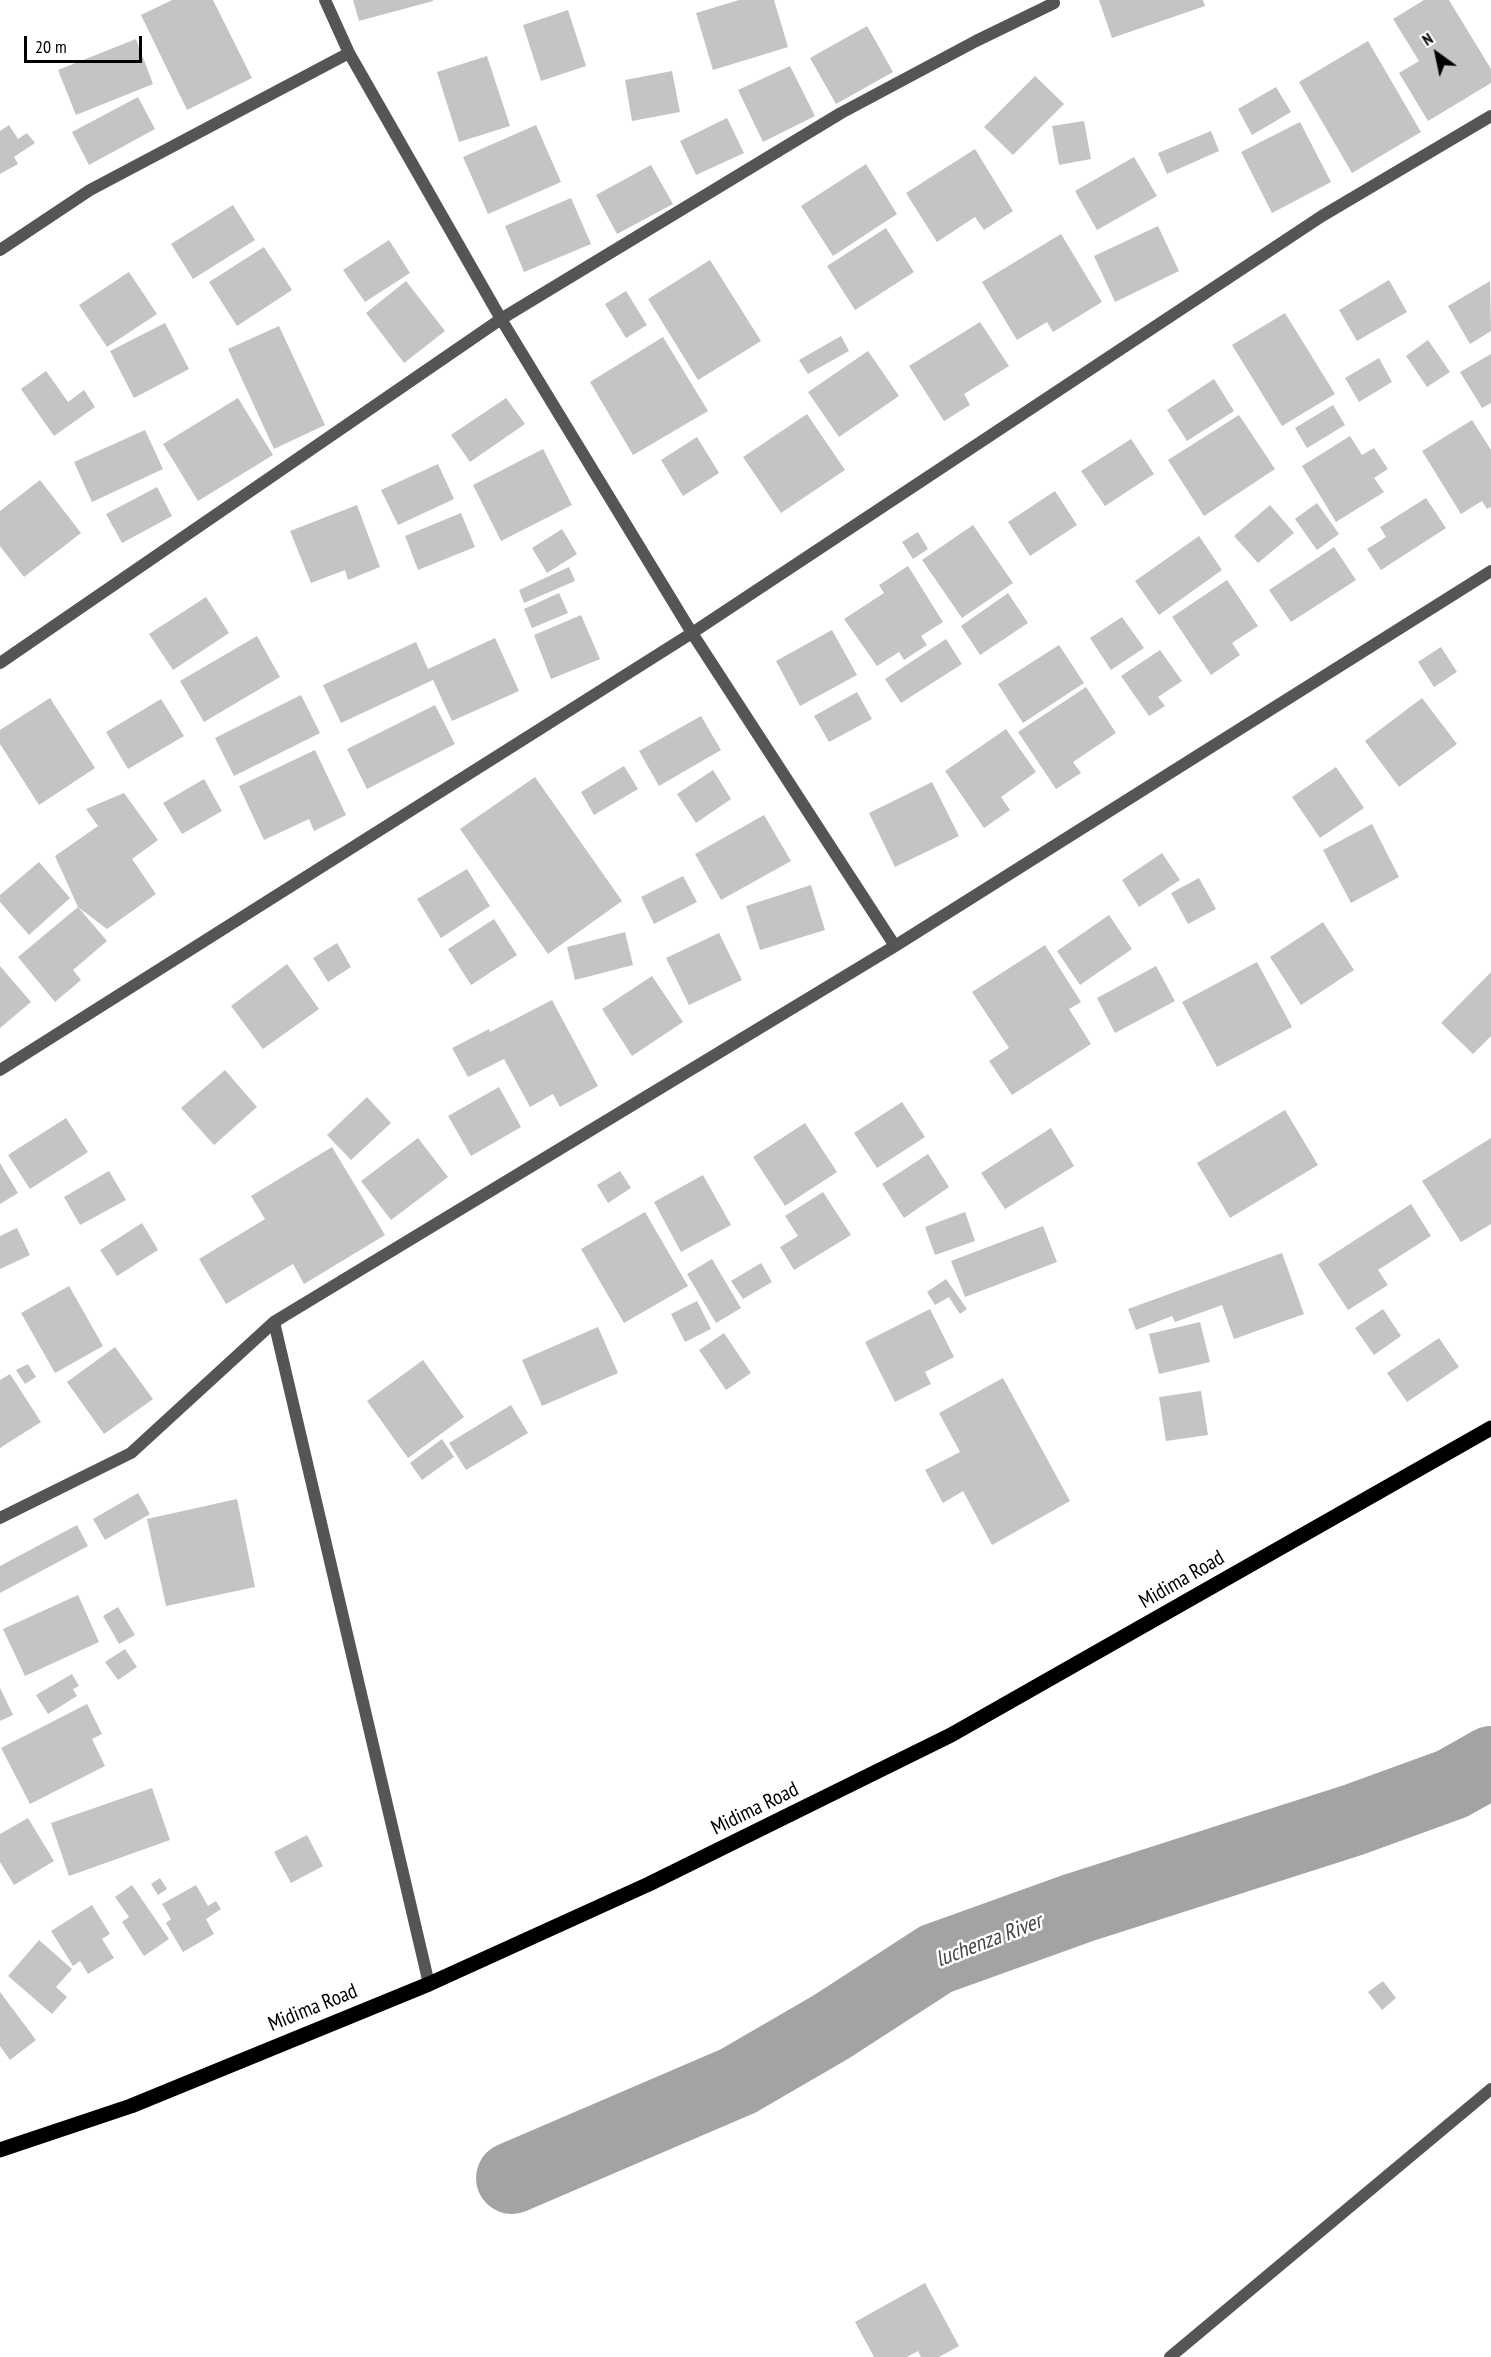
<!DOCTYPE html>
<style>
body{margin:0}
#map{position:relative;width:1491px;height:2357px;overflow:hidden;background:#fff;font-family:"PT Sans Narrow",sans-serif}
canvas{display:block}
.north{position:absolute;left:1407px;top:24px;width:60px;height:60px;-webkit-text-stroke:4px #fff;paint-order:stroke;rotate:327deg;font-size:16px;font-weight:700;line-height:24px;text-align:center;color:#000}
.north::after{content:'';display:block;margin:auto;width:21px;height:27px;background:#000;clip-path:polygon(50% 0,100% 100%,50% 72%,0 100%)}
.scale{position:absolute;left:24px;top:36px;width:118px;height:27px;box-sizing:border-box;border:3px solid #000;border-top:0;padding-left:8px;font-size:18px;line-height:21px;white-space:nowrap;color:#000;-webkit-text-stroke:4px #fff;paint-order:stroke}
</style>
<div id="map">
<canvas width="1491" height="2357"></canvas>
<div class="north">N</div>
<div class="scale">20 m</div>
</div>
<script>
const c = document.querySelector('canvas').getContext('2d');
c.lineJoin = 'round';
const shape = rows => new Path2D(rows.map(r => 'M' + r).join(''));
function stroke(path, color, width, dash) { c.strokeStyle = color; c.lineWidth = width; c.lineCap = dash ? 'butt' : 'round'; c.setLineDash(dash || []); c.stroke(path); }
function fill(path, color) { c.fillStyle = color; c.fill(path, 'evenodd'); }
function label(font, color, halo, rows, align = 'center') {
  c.font = font + ' "PT Sans Narrow",sans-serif'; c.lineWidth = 5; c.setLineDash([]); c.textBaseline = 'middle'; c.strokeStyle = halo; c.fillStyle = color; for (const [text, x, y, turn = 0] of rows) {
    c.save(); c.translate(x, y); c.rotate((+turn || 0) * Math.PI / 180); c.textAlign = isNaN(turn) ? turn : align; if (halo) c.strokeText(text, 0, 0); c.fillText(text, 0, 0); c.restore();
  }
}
stroke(shape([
 [512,2178,738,2081,831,2027,936,1959,1078,1908,1353,1820,1452,1784,1491,1762]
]), '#a3a3a3', 72);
fill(shape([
 [172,0,213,0,252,78,187,110,141,15],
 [353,0,433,0,433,1,359,21],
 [739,0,774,0,788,47,713,70,696,13],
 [1099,0,1203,0,1205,6,1112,38],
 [1424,0,1449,0,1491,69,1491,83,1428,121,1399,73,1419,61,1393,19],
 [568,10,586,66,541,81,523,25],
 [867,26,893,72,836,104,810,58],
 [136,39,153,84,76,115,58,70],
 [1368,41,1421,132,1352,173,1299,82],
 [487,56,510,126,459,142,437,72],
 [790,66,815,116,763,142,738,90],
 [672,71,680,112,632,121,625,80],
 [1035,76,1064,104,1013,155,984,127],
 [1276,87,1291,112,1252,135,1238,109],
 [138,97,155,129,89,165,72,132],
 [727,118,744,153,696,175,680,141],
 [1084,121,1091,159,1059,165,1052,126],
 [1300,122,1331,182,1272,213,1241,152],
 [9,125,18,139,27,133,35,143,14,157,18,164,0,174,0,131],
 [536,125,561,182,488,214,463,157],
 [1211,131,1219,151,1167,174,1158,153],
 [975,149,1013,211,984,230,975,217,937,242,906,193],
 [1134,157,1157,196,1097,230,1075,191],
 [866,164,897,214,833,256,801,206],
 [651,165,673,204,617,234,596,195],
 [571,198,591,244,524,272,505,226],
 [233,205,255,240,193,279,171,244],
 [1158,226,1179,271,1115,302,1094,256],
 [886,228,914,272,855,310,827,266],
 [1061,234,1102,302,1053,332,1047,322,1017,340,982,282],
 [389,240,410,273,365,302,343,270],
 [264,247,292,290,237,326,209,282],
 [710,260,761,341,698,380,648,299],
 [129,272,157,314,107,347,79,305],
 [1389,280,1407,312,1357,341,1339,310],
 [406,281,445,331,404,363,366,313],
 [1490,281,1491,331,1470,344,1448,306],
 [626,291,647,325,626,338,605,304],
 [1285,313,1335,394,1282,426,1232,345],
 [980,322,1009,366,964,394,970,405,944,421,909,366],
 [165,323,189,369,134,398,110,351],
 [279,326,325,425,274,449,228,349],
 [841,336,849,351,808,374,799,360],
 [663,337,708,411,633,455,590,382],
 [1428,340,1450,372,1427,387,1406,356],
 [868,351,899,396,839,437,808,392],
 [1491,354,1491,403,1482,408,1460,372],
 [1379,358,1392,382,1359,402,1345,378],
 [46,371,68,402,84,390,95,407,54,436,21,389],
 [1214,379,1234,411,1187,441,1167,410],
 [238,398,273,455,198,501,163,444],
 [506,398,525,424,470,462,451,435],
 [1333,405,1345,425,1307,448,1295,428],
 [807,414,845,470,781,513,743,457],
 [1239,415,1275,469,1204,516,1168,460],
 [1472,420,1491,450,1491,507,1487,509,1482,501,1461,514,1422,451],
 [145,430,163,469,92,502,74,462],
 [1350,436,1362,455,1374,448,1388,469,1374,478,1384,492,1336,522,1302,466],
 [697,437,719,473,683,496,661,460],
 [1131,439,1154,474,1105,506,1081,471],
 [543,449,572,505,501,541,473,485],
 [438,464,454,499,398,525,381,490],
 [40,480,81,533,24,577,0,546,0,511],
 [157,487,172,516,122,543,106,514],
 [1055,491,1077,525,1030,556,1008,522],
 [1426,498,1446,528,1381,570,1367,549,1386,537,1380,527],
 [1317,503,1339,534,1317,550,1295,519],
 [357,505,380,567,348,580,345,570,311,583,290,531],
 [1270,505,1294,533,1258,563,1234,536],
 [461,513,475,547,418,570,405,536],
 [973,525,1013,583,962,618,922,560],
 [562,529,577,554,547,573,532,548],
 [918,532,928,549,913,559,902,542],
 [1199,536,1222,570,1159,615,1135,581],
 [1334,547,1356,580,1291,622,1269,590],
 [908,566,943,622,921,636,927,645,904,660,899,652,877,666,844,619,884,593,879,585],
 [569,567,575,581,524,603,519,590],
 [1227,580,1258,626,1232,643,1240,655,1211,675,1172,617],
 [559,593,568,613,532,628,524,609],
 [1008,593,1028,623,980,655,961,626],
 [206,597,229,633,173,670,149,634],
 [581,615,600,659,551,679,534,635],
 [1122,617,1144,648,1111,670,1090,638],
 [832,630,857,675,800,706,776,661],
 [257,636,280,677,204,722,180,681],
 [495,638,519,691,452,721,433,680,341,723,323,685,416,642,428,669],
 [946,639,962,664,901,703,885,679],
 [1059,645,1084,683,1023,723,998,684],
 [1441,647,1457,672,1434,687,1418,662],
 [1160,650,1182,681,1158,697,1165,706,1149,716,1121,676],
 [1086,687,1116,733,1073,762,1081,773,1056,789,1018,732],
 [857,692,872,719,829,742,814,716],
 [301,695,320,733,234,776,215,738],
 [50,698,95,768,39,805,0,744,0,730],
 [1422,698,1457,744,1399,787,1365,741],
 [161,699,184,736,128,769,106,732],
 [435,705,455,744,367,789,347,749],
 [701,716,721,750,659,786,639,751],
 [1006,729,1036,772,1001,797,1010,810,984,828,945,771],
 [315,750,346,815,314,831,309,819,264,840,239,786],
 [624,766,638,789,594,815,581,792],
 [1336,767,1364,808,1320,838,1292,797],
 [713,770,731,799,696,823,677,794],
 [535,777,622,901,548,954,460,829],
 [204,779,222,811,182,834,163,803],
 [932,782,959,836,895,867,869,813],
 [124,793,158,840,132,859,156,894,107,929,78,907,107,941,73,970,81,980,55,1002,18,957,78,907,55,856,98,826,86,809],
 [764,815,791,861,721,900,695,854],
 [1372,824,1399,877,1351,903,1323,850],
 [1162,853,1180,880,1139,907,1122,880],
 [39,862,70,898,29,935,0,902,0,895],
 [467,869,490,906,441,938,417,899],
 [683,876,697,902,654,924,641,897],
 [1199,878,1216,909,1188,924,1171,893],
 [811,885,825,930,760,950,746,906],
 [1109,915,1132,949,1080,985,1057,951],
 [494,919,517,955,471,985,448,949],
 [1323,922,1354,970,1301,1005,1270,957],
 [625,932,633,965,575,980,567,947],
 [719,933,742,980,689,1005,666,958],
 [337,943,351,967,328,982,313,958],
 [1045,945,1081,1002,1069,1009,1091,1044,1012,1095,989,1061,1009,1048,972,992],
 [1257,962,1292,1027,1217,1067,1182,1002],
 [287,964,319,1009,263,1049,231,1006],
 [0,966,31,1002,0,1028],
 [1156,966,1175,1001,1115,1033,1097,998],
 [1491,972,1491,1036,1473,1054,1441,1023],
 [652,976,683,1022,632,1056,602,1009],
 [552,1000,598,1086,560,1107,553,1094,530,1107,504,1059,468,1077,452,1048,489,1029,490,1032],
 [225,1070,257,1107,214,1145,181,1108],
 [499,1087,521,1127,471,1156,448,1116],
 [367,1097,391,1123,351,1160,327,1135],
 [902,1102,925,1137,877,1168,854,1133],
 [1285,1110,1318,1165,1230,1218,1197,1163],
 [66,1118,88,1152,30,1189,8,1155],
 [805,1123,837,1172,785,1206,753,1157],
 [1051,1128,1074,1166,1005,1209,981,1173],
 [418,1138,448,1177,391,1220,361,1181],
 [1491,1138,1491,1224,1461,1242,1422,1181],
 [332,1147,385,1235,304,1284,293,1264,226,1304,199,1259,265,1219,251,1196],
 [928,1154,949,1187,904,1218,882,1184],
 [0,1163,18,1193,0,1204],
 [109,1171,126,1200,80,1225,64,1197],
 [620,1171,631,1188,608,1203,597,1185],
 [703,1175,731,1225,681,1252,654,1202],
 [823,1192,851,1235,794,1270,780,1247,798,1236,785,1216],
 [1411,1204,1431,1236,1378,1270,1388,1285,1348,1310,1318,1264],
 [645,1212,688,1286,624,1323,581,1249],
 [965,1212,975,1241,935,1255,925,1227],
 [142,1223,158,1250,117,1276,100,1250],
 [1043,1226,1057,1262,965,1297,951,1261],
 [17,1228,30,1255,0,1269,0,1236],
 [1282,1253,1304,1314,1234,1339,1222,1305,1175,1322,1172,1316,1136,1330,1128,1309],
 [712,1259,741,1308,716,1323,687,1274],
 [761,1263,772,1282,743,1299,731,1281],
 [946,1279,967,1309,960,1314,949,1297,935,1305,927,1292],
 [69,1286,103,1346,55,1373,21,1313],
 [697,1301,711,1329,685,1342,671,1314],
 [930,1309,954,1357,925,1372,931,1384,895,1402,865,1342],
 [1383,1309,1401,1336,1374,1355,1355,1328],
 [1200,1322,1210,1362,1159,1374,1149,1334],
 [598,1327,618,1373,542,1406,522,1360],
 [724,1333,751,1373,726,1390,699,1350],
 [1439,1338,1459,1367,1407,1402,1387,1373],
 [115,1347,153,1399,104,1434,67,1382],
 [423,1360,464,1417,408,1458,367,1401],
 [28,1364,36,1377,25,1384,16,1370],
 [10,1374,41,1422,0,1448,0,1380],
 [1003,1378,1070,1501,992,1545,963,1491,943,1503,925,1470,960,1452,939,1413],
 [1201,1391,1208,1435,1166,1441,1159,1397],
 [511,1405,528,1433,466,1470,449,1443],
 [442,1439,454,1457,422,1480,410,1463],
 [138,1493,150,1514,105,1540,93,1519],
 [237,1499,255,1587,166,1606,147,1519],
 [77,1525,88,1546,0,1593,0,1566],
 [78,1595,99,1642,25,1676,3,1629],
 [118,1607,135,1635,119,1644,103,1616],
 [125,1649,137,1667,118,1680,105,1662],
 [72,1674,79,1686,73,1689,77,1696,48,1714,36,1695],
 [0,1688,13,1715,0,1721],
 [87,1704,102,1734,92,1739,105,1766,30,1804,1,1748],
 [152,1788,170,1840,69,1876,51,1823],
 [28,1818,54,1861,14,1885,0,1862,0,1834],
 [307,1835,323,1866,291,1883,274,1852],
 [160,1878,167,1889,158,1895,151,1884],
 [132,1885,169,1939,144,1956,122,1922,129,1917,115,1897],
 [196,1885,208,1906,216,1901,221,1909,206,1919,214,1934,183,1952,166,1923,171,1919,162,1904],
 [92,1905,110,1934,102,1939,114,1958,88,1974,80,1961,73,1966,51,1931],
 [39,1940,72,1969,56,1987,67,1997,52,2014,8,1976],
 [1383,1981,1396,1998,1382,2010,1368,1992],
 [0,1992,36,2040,10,2060,0,2046],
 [925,2283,959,2346,939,2357,921,2357,918,2351,907,2357,874,2357,855,2322]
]), '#c4c4c4');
stroke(shape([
 [325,0,349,53],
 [0,250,90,190,349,53,501,319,692,633,895,946],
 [0,663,501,319,841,113,976,41,1054,3],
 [0,1070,692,633,1322,216,1491,116],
 [274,1322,429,1984],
 [0,1518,131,1453,274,1322,895,946,1491,571],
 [1170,2357,1491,2089]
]), '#555', 12);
stroke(shape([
 [0,2150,131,2106,429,1984,649,1884,951,1735,1491,1428]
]), '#000', 15);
label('21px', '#000', '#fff', [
 ["Midima Road",1182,1580,-30],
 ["Midima Road",755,1809,-26],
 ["Midima Road",313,2008,-22]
]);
label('italic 22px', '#444', '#fff', [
 ["luchenza River",989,1941,-21]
]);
</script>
